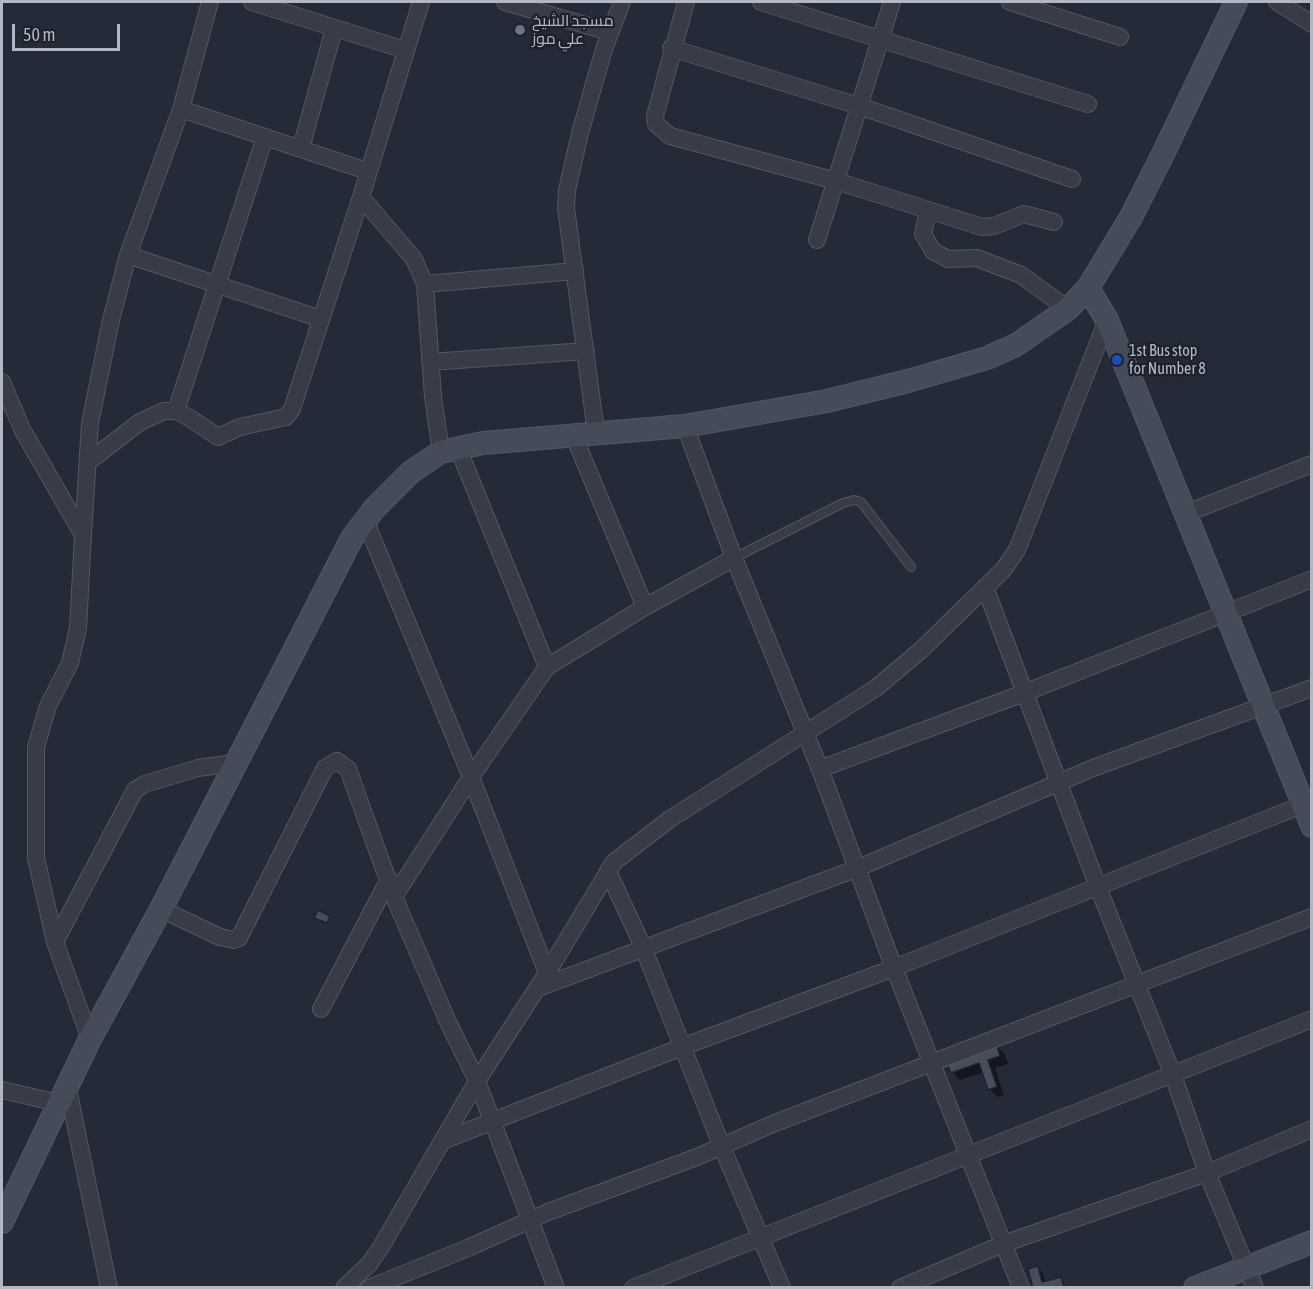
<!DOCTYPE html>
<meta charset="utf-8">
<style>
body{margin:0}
#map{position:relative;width:1313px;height:1289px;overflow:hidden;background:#242a37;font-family:"Asap Condensed",sans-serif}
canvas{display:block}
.frame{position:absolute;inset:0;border:3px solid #b3b7c3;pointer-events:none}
.scale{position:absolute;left:12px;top:24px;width:108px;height:27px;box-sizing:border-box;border:3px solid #b3b7c3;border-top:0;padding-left:8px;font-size:18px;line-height:21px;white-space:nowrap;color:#b3b7c3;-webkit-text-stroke:4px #1d212c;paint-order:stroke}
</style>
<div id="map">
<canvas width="1313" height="1289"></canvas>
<div class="frame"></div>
<div class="scale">50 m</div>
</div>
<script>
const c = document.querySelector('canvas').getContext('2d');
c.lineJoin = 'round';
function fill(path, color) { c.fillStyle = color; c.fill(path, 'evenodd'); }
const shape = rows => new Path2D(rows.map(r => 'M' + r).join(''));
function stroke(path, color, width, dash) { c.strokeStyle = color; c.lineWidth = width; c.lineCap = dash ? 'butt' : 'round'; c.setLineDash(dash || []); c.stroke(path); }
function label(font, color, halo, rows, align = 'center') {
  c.font = font + ' "Asap Condensed",Cairo,sans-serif'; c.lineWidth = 4.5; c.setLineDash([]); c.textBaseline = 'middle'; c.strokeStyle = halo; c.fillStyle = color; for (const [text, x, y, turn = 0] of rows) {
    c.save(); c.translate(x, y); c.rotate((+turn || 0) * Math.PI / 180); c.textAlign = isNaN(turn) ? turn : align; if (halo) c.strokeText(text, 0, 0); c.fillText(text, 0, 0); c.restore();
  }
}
fill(shape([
 [995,1045,1004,1053,1008,1064,995,1068,1004,1095,998,1097,990,1089,984,1072,960,1080,952,1072],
 [1038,1268,1043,1273,1045,1283,1060,1279,1067,1288,1035,1288]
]), '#0007');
const building = shape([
 [318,910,330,916,327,923,314,918,318,910],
 [996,1043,1000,1056,988,1060,997,1087,988,1090,979,1063,951,1073,946,1061,996,1043],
 [1038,1266,1042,1282,1061,1277,1064,1288,1033,1288,1028,1269,1038,1266]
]);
fill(building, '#464d5b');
stroke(building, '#1f232e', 1.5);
const lane = shape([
 [734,558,843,503,854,500,861,502,911,567]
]);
const street = shape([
 [252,2,405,50],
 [505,2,610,32],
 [686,2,655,116,656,124,670,136,836,181,982,227,994,226,1024,214,1054,222],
 [761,2,1088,104],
 [1010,2,1120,37],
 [1277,2,1312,24],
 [671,48,859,106,1072,179],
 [181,109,367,171],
 [301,148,334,29],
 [361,197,414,259,425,284,433,397,441,452],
 [928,211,923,234,933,251,948,259,977,258,1021,275,1068,309],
 [817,240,892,2],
 [128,255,321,319],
 [425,284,575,271],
 [430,362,586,351],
 [2,382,23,431,83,535,78,628,70,663,48,706,36,747,36,858,55,942,90,1039],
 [176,411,265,137],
 [685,426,734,558,820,769,894,968,1021,1288],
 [596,432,566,208,567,190,580,133,604,49,622,2],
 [573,434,645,607],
 [458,448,547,667],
 [88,462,140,422,164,411,176,411,188,417,218,437,240,427,286,417,292,409,361,197,421,2],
 [1187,513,1312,464],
 [365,520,471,777,547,973],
 [83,535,90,423,111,320,128,255,181,109,210,2],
 [985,587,1098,887,1173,1075,1207,1173,1255,1288],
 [820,769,1024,693,1312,579],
 [608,871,643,947,722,1147,782,1288],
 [394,897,471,777,547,667,645,607,734,558],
 [161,909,220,937,234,940,239,938,325,768,337,761,348,769,394,897,448,1022,477,1081,556,1288],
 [55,942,135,790,145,784,198,768,234,763],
 [538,988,858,868,1093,768,1312,688],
 [321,1009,389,879],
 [67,1084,109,1288],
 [2,1090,58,1103],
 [442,1141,682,1047,894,968,1312,801],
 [344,1288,370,1263,381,1247,477,1081,547,973,614,862,670,819,876,688,921,650,1003,570,1017,550,1107,320],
 [369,1288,468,1248,548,1212,697,1157,775,1123,1312,917],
 [633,1288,1312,1019],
 [900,1288,1003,1244,1207,1173,1312,1129]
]);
const secondary = shape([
 [1236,2,1162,156,1131,217,1088,288,1107,320,1312,826],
 [2,1222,90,1039,161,909,352,538,374,509,411,472,441,452,483,443,685,426,827,401,908,381,987,358,1016,345,1068,309,1088,288],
 [1195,1288,1312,1242]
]);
stroke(lane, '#535762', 10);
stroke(street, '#535762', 18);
stroke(secondary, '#535762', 24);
stroke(lane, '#383c47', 8);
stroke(street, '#383c47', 16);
stroke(secondary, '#464b5a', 22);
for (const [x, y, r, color] of [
 [520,30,6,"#6b7280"],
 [1117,360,6,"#1a4fb4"]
]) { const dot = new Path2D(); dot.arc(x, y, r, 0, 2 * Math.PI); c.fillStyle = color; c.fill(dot); stroke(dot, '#1d212c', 2); }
label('16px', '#b3b7c3', '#1d212c', [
 ["مسجد الشيخ",532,21],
 ["علي موز",532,39],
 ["1st Bus stop",1129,351],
 ["for Number 8",1129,369]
], 'left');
</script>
